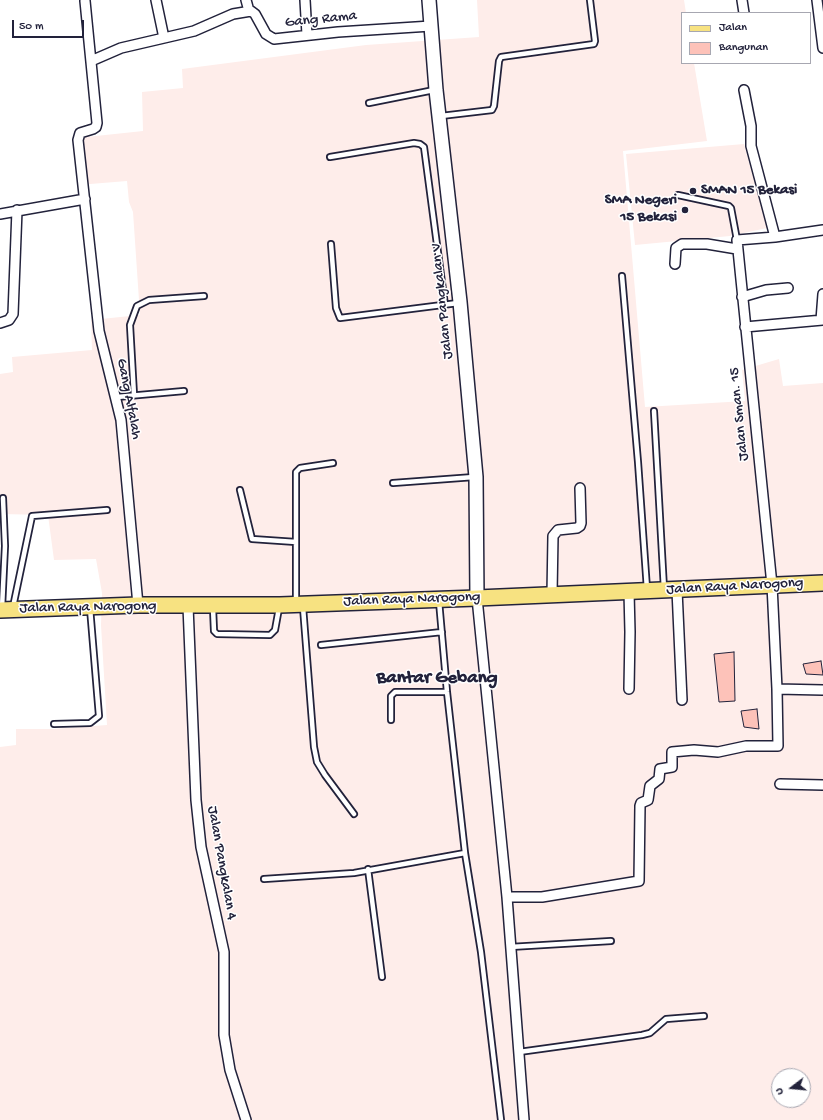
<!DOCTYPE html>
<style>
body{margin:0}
#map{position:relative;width:823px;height:1120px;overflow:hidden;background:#fff;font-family:"Gochi Hand",sans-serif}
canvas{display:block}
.legend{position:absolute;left:681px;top:12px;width:130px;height:52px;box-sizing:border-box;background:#fff;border:1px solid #a7a7b1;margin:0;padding:5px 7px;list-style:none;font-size:12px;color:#22223b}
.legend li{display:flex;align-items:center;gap:8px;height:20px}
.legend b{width:20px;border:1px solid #a7a7b1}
.north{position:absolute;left:771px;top:1068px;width:40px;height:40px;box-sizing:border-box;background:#fff;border:1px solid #a7a7b1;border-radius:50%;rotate:254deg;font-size:11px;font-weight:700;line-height:16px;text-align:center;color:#22223b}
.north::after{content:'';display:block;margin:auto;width:14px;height:18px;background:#22223b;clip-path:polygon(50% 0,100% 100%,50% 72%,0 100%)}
.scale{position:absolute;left:12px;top:20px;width:72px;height:18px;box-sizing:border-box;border:2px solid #22223b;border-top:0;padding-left:5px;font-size:12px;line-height:14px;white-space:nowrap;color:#22223b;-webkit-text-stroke:3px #fff;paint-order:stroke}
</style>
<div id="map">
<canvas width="823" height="1120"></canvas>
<ul class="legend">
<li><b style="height:5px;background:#f7e281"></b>Jalan</li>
<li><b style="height:11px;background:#fdc2b9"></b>Bangunan</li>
</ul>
<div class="north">U</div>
<div class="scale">50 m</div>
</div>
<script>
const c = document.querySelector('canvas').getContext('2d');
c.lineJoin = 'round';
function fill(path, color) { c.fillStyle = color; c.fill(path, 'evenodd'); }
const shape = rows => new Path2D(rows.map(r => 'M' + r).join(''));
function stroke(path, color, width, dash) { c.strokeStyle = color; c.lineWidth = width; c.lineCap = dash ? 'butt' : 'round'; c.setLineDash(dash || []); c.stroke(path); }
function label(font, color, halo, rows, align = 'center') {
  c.font = font + ' "Gochi Hand",sans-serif'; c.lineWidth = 3; c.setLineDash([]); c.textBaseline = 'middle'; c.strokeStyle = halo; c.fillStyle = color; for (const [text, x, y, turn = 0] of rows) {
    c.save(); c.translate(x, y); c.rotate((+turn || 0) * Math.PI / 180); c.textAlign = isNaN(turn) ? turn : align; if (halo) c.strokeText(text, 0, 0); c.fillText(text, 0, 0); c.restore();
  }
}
fill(shape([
 [477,0,684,0,686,13,682,13,682,63,694,63,707,141,623,151,645,407,745,401,742,370,779,359,783,386,823,383,823,1120,0,1120,0,747,16,745,16,729,53,729,107,725,101,625,102,593,96,559,54,560,48,515,0,514,0,374,13,372,12,357,92,350,91,320,140,315,133,212,129,202,127,181,78,185,77,138,143,131,142,92,183,88,182,69,366,45,479,37],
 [779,1076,803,1076,803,1100,779,1100],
 [744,144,767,228,730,236,635,245,626,154]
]), '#feedea');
const building = shape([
 [734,652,735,701,719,702,714,654,734,652],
 [821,661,823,675,806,674,803,664,821,661],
 [757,709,759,729,744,727,741,711,757,709]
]);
fill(building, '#fdc2b9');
stroke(building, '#22223b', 1);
const lane = shape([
 [369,103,434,90],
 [441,116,492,110,494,106,499,61,501,57,594,44,595,41,590,0],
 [330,157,414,143,420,144,424,147,445,305],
 [678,195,729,206,731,208,737,240],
 [331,244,336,308,340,318,458,303],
 [622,276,638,462,647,589],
 [134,395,130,325,137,306,149,300,204,296],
 [117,397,184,391],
 [654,411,664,589],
 [393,483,474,477],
 [240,490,252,539,296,542],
 [439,601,447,692,465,853,481,952,501,1120],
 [296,603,296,472,300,468,333,463],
 [13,607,32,516,107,510],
 [303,607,314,747,317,762,325,775,354,814],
 [2,608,5,546,3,498],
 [213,608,214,631,217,634,270,635,275,630,279,608],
 [321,645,442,632],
 [391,720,391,696,395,692,447,692],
 [54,724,90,723,99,716,90,608],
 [368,869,382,977],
 [264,879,354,873,465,853],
 [510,947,611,941],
 [519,1052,642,1035,650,1033,666,1019,704,1016]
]);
const street = shape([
 [156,0,164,38],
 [246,0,249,11],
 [305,0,307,35],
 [742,0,744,13],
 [817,0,820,24],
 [85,1,97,123,96,127,93,129,80,133,78,140,99,331,121,420,138,605],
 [823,24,820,24,823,48],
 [91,61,121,48,194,31,233,14,251,11,255,14,266,34,274,39,338,32,431,26],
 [744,90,751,126,751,146,775,237],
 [0,214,85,199],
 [823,230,775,237,737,240,772,585,777,689,823,690],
 [675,264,676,248,682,244,707,244,737,249],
 [742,297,766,290,788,288],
 [821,320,823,294],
 [0,323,9,320,13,314,17,210],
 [745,327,823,320],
 [677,590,682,700],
 [629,592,630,632,629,689],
 [552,594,553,536,558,530,577,528,580,526,581,523,580,488],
 [477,598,507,897,524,1120],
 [188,606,196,800,201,847,224,952,224,1035,230,1070,246,1120],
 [780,784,823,785],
 [507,897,542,897,639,881,640,806,641,803,648,800,650,786,659,779,660,769,672,767,672,752,694,750,718,752,746,746,778,746,777,689]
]);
const secondary = shape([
 [429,0,436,90,460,302,476,477,477,598]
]);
const primary = shape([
 [0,610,138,605,280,605,477,598,823,583]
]);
stroke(lane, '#22223b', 8);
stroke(street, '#22223b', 12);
stroke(secondary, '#22223b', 16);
stroke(primary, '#22223b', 18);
stroke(lane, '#fff', 4.5);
stroke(street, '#fff', 9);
stroke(secondary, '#fff', 13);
stroke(primary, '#f7e281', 15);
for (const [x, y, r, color] of [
 [693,191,4,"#22223b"],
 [685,210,4,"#22223b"]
]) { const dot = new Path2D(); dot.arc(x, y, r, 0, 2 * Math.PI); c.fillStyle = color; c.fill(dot); stroke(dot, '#fff', 1.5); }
label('15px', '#22223b', '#fff', [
 ["Gang Rama",321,20,-6],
 ["Jalan Pangkalan V",443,301,-96],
 ["Gang Alfalah",128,399,79],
 ["Jalan Sman. 15",740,414,-96],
 ["Jalan Raya Narogong",735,587,-3],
 ["Jalan Raya Narogong",412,600,-2],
 ["Jalan Raya Narogong",88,608,-1],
 ["Jalan Pangkalan 4",221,863,80]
]);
label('bold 15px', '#22223b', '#fff', [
 ["SMAN 15 Bekasi",701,191],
 ["SMA Negeri",677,201,"right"],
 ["15 Bekasi",677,218,"right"]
], 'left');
label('bold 19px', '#22223b', '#fff', [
 ["Bantar Gebang",437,679]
]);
</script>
